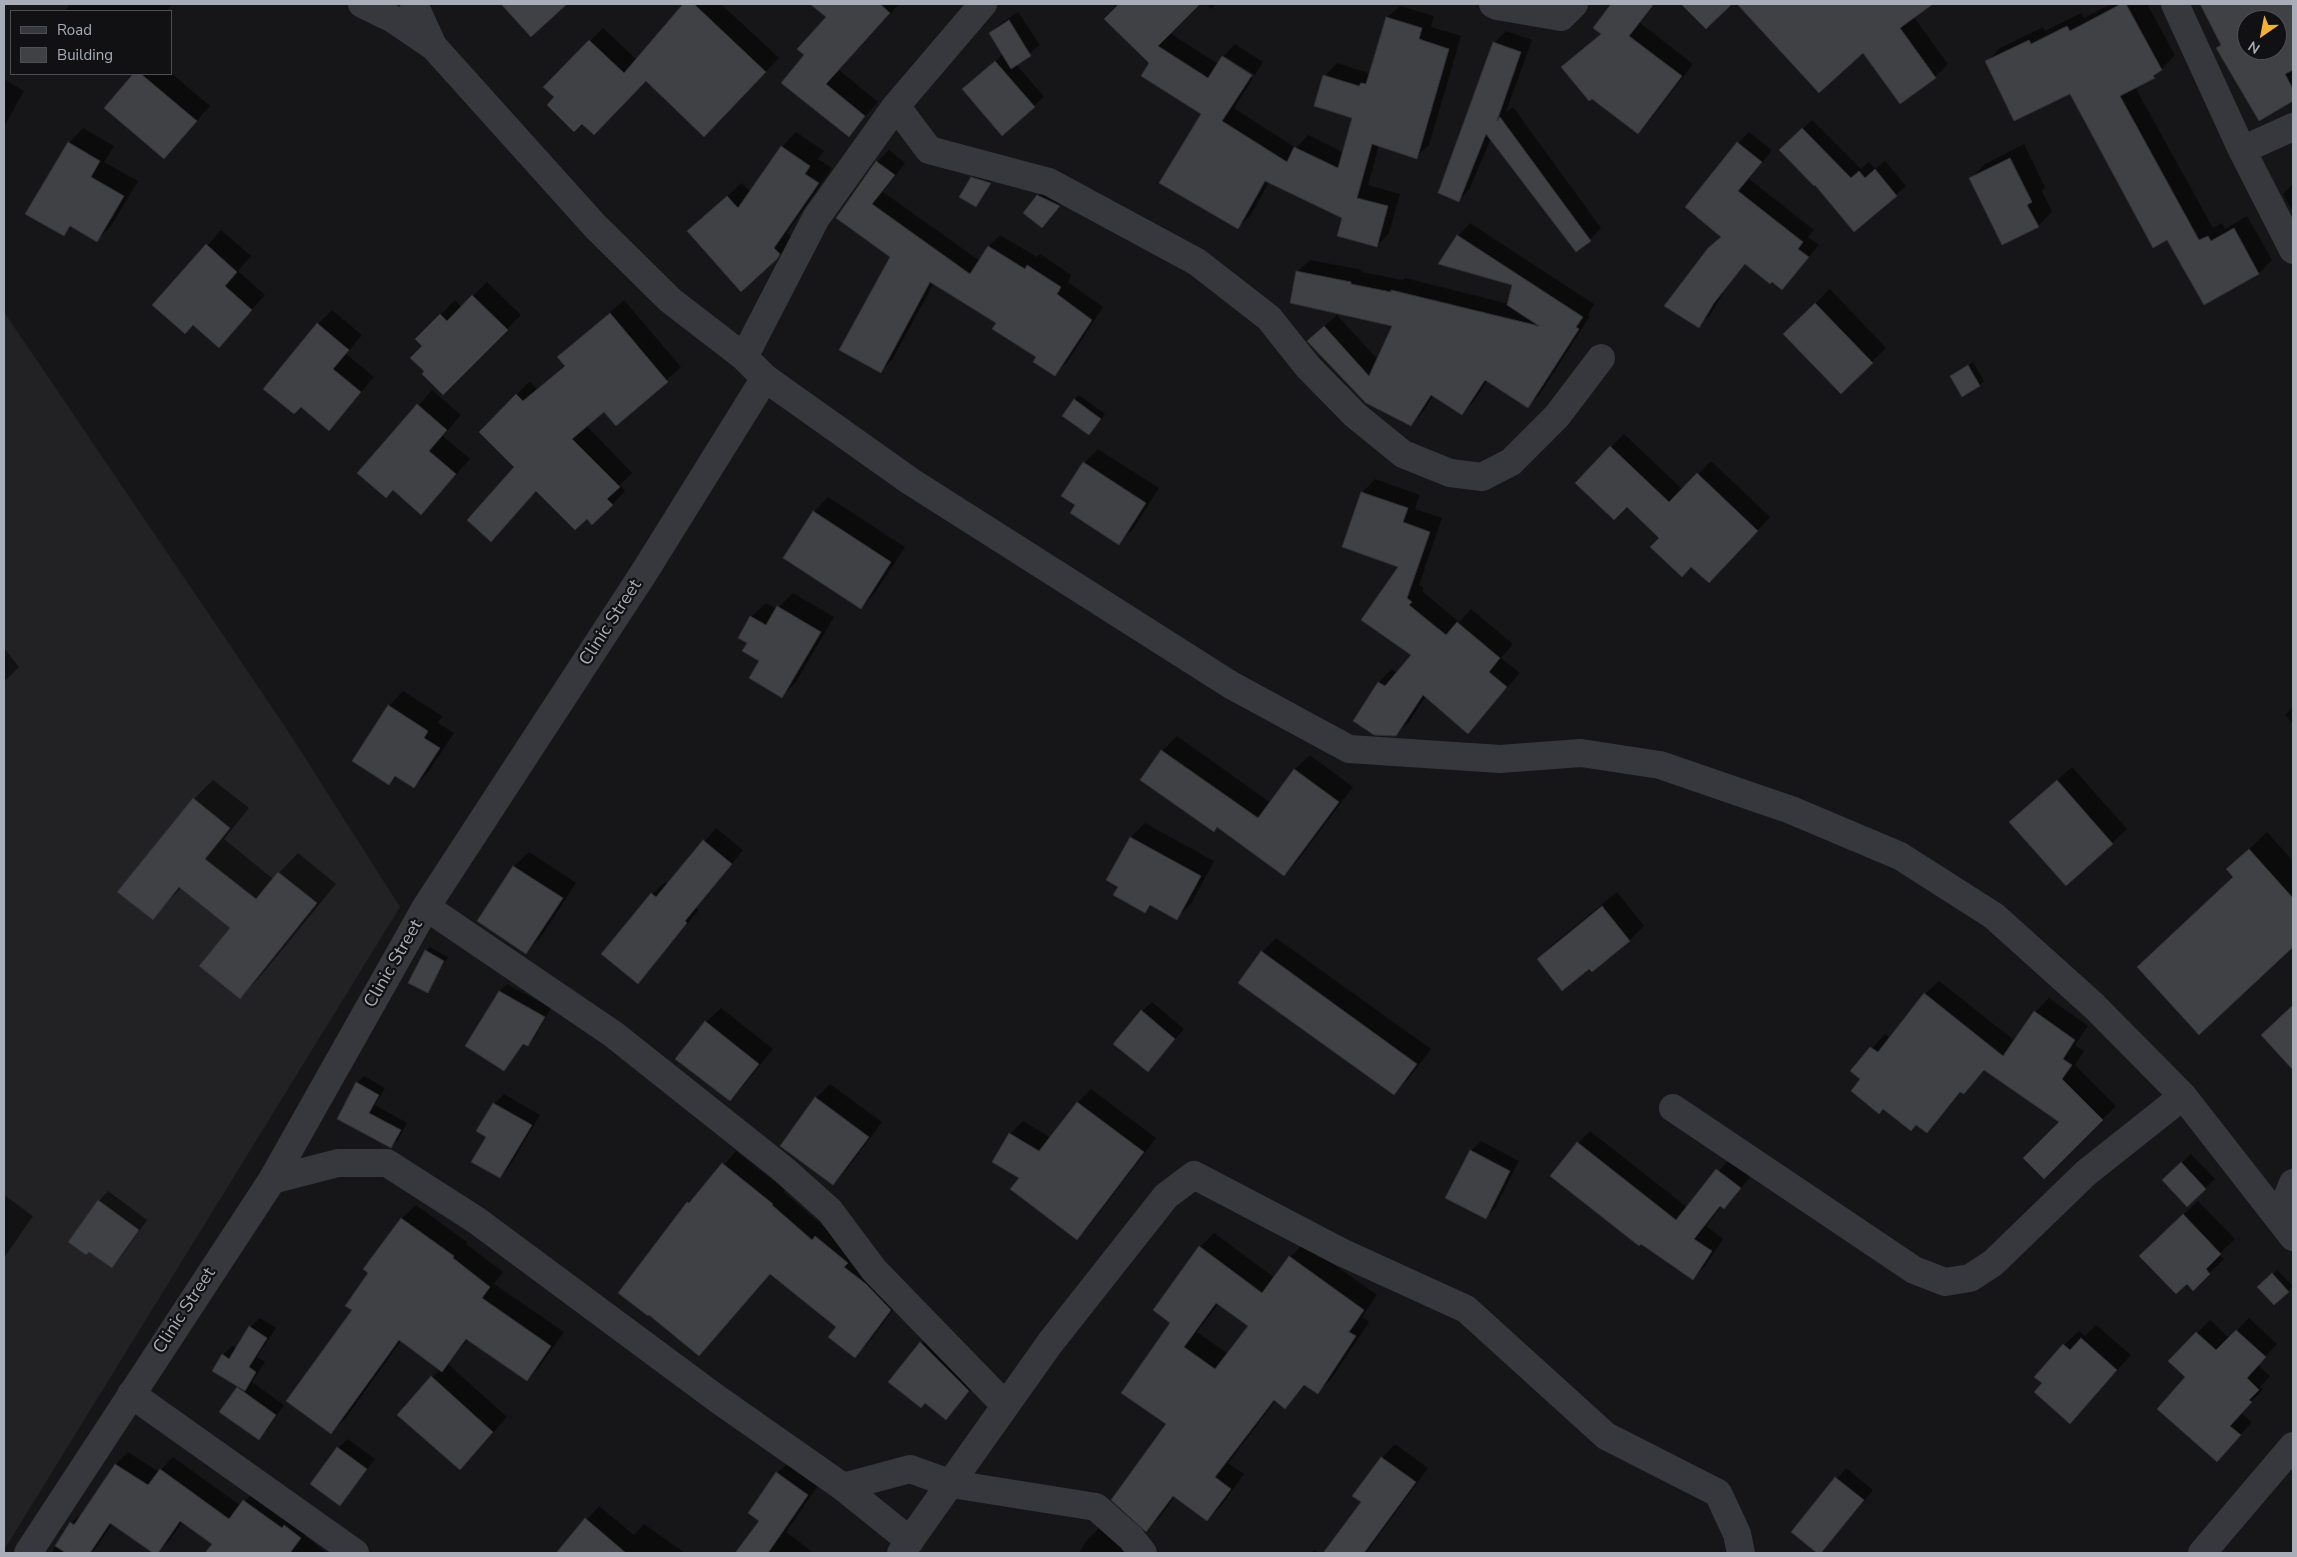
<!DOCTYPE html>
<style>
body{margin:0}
#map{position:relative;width:2297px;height:1557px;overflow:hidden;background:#161618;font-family:"Nunito Sans",sans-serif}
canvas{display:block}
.frame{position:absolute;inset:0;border:5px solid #a8adb8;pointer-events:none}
.legend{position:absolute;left:10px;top:10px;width:162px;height:65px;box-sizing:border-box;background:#111113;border:1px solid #4d4f55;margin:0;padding:6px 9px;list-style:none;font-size:15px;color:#a8adb8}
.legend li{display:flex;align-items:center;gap:10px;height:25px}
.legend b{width:25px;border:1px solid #4d4f55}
.north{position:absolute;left:2237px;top:10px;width:50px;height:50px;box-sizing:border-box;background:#111113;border:1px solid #4d4f55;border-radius:50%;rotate:213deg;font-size:14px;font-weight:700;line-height:20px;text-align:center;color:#a8adb8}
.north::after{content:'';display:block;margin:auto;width:18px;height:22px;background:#f2b134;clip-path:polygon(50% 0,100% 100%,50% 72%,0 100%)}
</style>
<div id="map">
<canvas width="2297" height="1557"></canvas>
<div class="frame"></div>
<ul class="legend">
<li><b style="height:6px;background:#37383d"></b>Road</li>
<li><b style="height:14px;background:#404145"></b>Building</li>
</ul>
<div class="north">N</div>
</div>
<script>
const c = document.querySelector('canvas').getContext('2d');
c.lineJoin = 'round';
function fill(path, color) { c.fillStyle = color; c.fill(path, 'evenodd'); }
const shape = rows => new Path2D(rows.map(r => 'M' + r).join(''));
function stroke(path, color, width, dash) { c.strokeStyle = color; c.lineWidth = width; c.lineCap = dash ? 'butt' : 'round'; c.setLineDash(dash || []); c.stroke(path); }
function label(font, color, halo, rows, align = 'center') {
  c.font = font + ' "Nunito Sans",sans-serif'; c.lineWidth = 4.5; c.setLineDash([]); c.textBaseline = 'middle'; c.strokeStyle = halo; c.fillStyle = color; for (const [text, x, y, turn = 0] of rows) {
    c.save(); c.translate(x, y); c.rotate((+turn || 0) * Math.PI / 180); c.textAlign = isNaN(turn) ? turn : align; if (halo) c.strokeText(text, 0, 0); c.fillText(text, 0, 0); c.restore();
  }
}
fill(shape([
 [4,312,286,728,400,907,4,1550]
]), '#222225');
fill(shape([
 [70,4,172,4,167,11,65,11],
 [503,4,565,4,531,35],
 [685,4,721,4,779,58,718,122,646,80,556,97,545,87,603,28,637,60],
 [830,4,899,4,839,70,878,102,849,135,806,54,828,17,822,13],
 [1121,4,1198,4,1170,33,1218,64,1223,57,1235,44,1263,62,1255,75,1224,56,1224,59,1253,78,1234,108,1296,148,1308,135,1344,153,1353,117,1325,76,1337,63,1371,74,1387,18,1400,6,1434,16,1431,27,1461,36,1429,145,1416,157,1379,145,1368,185,1400,194,1389,233,1377,246,1343,217,1269,182,1251,215,1238,227,1203,114,1106,19],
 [1206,4,1217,4,1211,9],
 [1613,4,1655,4,1640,23,1693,64,1650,120,1638,132,1592,97,1563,67,1601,33,1594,28],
 [1739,4,1929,4,1913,16,1948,64,1935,77,1900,102,1863,51,1819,91],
 [2111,4,2147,4,2175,55,2154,77,2135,87,2213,228,2222,223,2225,229,2247,216,2272,260,2259,273,2205,304,2167,239,2071,92,1987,62,2000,48,2043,27,2045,31,2081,13,2084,18],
 [2202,4,2293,4,2293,100,2259,119,2217,48,2222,44],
 [2247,20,2277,20,2277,50,2247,50],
 [1018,12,1040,45,1016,64,1044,97,1002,134,963,89,1003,54,990,33,1000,24],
 [1506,31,1532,40,1506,112,1513,107,1601,228,1590,240,1491,138,1470,188,1459,200,1494,43],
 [171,73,210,106,164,157,106,108,135,74],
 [4,79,24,91,4,127],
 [1812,120,1861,169,1869,162,1875,169,1885,161,1906,186,1854,230,1815,183,1781,150],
 [83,128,114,146,104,162,138,181,111,226,97,240,73,226,63,235,69,143],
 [796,132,824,151,818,159,832,168,787,233,793,239,791,243,776,259,703,217,742,183,751,192,782,147],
 [1749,132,1772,150,1749,179,1814,230,1808,237,1819,245,1782,288,1746,264,1725,290,1710,315,1698,327,1722,236,1738,143],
 [2024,144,2045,187,2042,191,2052,212,2038,226,1970,179,1985,164],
 [889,150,905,163,883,192,980,261,989,246,1000,235,1037,257,1040,254,1071,275,1068,282,1103,307,1067,362,1055,374,1038,357,998,322,934,283,892,360,881,371,892,256,837,217,877,162],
 [976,173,994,178,976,206,972,178],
 [2293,184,2293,213,2283,194],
 [1042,191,1063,202,1046,222,1038,196],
 [1470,223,1594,304,1588,315,1590,316,1540,394,1528,406,1488,380,1474,401,1462,414,1434,395,1423,412,1411,425,1321,329,1337,315,1378,360,1394,325,1297,272,1310,260,1363,270,1362,272,1403,280,1405,278,1509,304,1514,284,1440,263,1458,236],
 [221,230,251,256,238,271,265,295,219,346,194,324,154,305],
 [487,282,521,315,443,394,426,371,424,346,417,339,455,300,462,307],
 [1830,289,1886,348,1841,392,1799,319],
 [624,300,681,367,616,424,604,410,586,425,632,473,620,485,625,491,612,505,587,517,516,467,480,432,530,381,537,389,566,364,559,357],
 [332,310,362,335,346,354,374,377,329,429,318,324],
 [1973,362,1984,381,1980,385,1951,376],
 [432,390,461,415,443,436,470,459,421,513,393,489,359,473],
 [1079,395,1105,414,1093,430,1074,400],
 [1624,434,1683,490,1711,461,1770,517,1722,569,1661,537,1627,506,1576,482],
 [1098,449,1159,488,1133,529,1118,543,1077,504,1084,463],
 [1375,479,1420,495,1415,509,1442,518,1419,585,1424,588,1422,591,1459,622,1471,609,1513,644,1501,658,1520,673,1468,732,1426,696,1409,722,1395,735,1354,721,1379,682,1392,669,1397,672,1413,654,1400,567,1362,493],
 [828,497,905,547,875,593,861,607,814,512],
 [793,593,834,617,796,682,782,696,748,643,751,617,766,603,777,609],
 [4,648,19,667,4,682],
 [403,691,442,716,438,723,454,733,428,772,414,787,397,776,389,784,389,706],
 [2293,707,2293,724,2285,715],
 [1177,736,1271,803,1295,769,1310,755,1353,787,1298,860,1284,875,1218,826,1214,830,1142,780,1162,751],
 [2072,767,2127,829,2112,843,2026,808],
 [213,780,249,808,224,839,273,879,298,853,336,884,259,978,240,997,232,927,182,887,152,918,194,799],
 [1145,823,1214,861,1191,904,1176,918,1152,905,1145,912,1120,887,1107,880,1131,837],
 [716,828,743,850,696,908,699,910,638,982,652,894,665,882,668,885],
 [2267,832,2293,861,2293,946,2199,1033,2234,877,2228,869],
 [529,852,576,883,540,938,526,952,478,921,514,866],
 [1617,892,1644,926,1630,940,1592,970,1589,967,1538,959,1553,944],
 [1276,938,1431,1049,1408,1079,1394,1094,1262,952],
 [430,947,448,957,428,991,426,951],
 [1939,981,2015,1041,2035,1012,2049,998,2088,1026,2075,1045,2084,1051,2075,1065,2116,1106,2044,1177,2061,1122,1985,1070,1964,1093,1962,1091,1927,1132,1852,1071,1885,1034,1890,1038,1925,994],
 [507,984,551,1008,535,1037,528,1045,525,1043,503,1069,500,991],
 [1152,1002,1184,1029,1148,1070,1142,1011],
 [2293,1005,2293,1068,2263,1035],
 [721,1008,773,1049,744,1085,730,1100,706,1022],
 [364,1076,385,1088,375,1105,407,1123,398,1140,391,1147,338,1118,357,1083],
 [830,1084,882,1122,847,1169,833,1184,816,1098],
 [1091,1089,1156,1138,1090,1225,1077,1238,1020,1178,1010,1134,1023,1121,1051,1138,1078,1102],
 [504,1094,540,1115,509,1167,500,1177,487,1136,478,1131,494,1104],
 [1590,1131,1688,1208,1730,1158,1752,1175,1724,1208,1722,1206,1706,1226,1723,1239,1705,1266,1692,1278,1578,1143],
 [1481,1141,1519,1161,1495,1208,1486,1217,1447,1197,1471,1151],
 [736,1151,785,1190,784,1192,825,1228,829,1224,903,1297,868,1343,855,1356,837,1326,771,1273,711,1341,649,1313,620,1293,688,1202,702,1190],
 [2191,1154,2215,1179,2187,1205,2173,1171],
 [108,1191,147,1220,121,1257,112,1266,89,1250,99,1201],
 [4,1195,33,1216,4,1258],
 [2198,1201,2235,1239,2219,1254,2224,1259,2193,1289,2187,1282,2141,1256],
 [416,1205,467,1242,466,1244,503,1272,494,1284,564,1332,540,1366,527,1380,468,1339,448,1364,507,1417,474,1454,399,1415,440,1369,401,1341,345,1419,331,1432,353,1310,370,1273,365,1269,402,1218],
 [1214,1233,1275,1278,1290,1257,1304,1243,1377,1295,1362,1317,1369,1322,1331,1379,1317,1393,1306,1385,1285,1408,1276,1400,1228,1463,1244,1474,1221,1506,1207,1520,1175,1496,1160,1517,1146,1530,1166,1427,1172,1322,1200,1247],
 [1219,1303,1250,1326,1228,1354,1197,1332],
 [2277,1270,2293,1286,2274,1304,2259,1287],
 [260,1318,276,1328,257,1357,265,1362,252,1382,284,1405,268,1429,259,1438,238,1388,240,1386,223,1355,232,1346,237,1348,250,1327],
 [2249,1318,2277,1344,2258,1365,2270,1376,2260,1387,2263,1389,2241,1413,2252,1422,2229,1448,2187,1377,2170,1361,2210,1320,2229,1338],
 [2096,1325,2131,1355,2070,1422,2043,1383,2064,1345,2079,1331,2085,1336],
 [935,1328,983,1376,946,1418,925,1402,890,1382],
 [348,1439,375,1459,340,1504,338,1448],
 [1395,1444,1428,1468,1366,1553,1325,1553,1363,1502,1382,1458],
 [128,1452,159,1472,173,1457,241,1506,257,1488,313,1524,305,1536,327,1553,207,1553,213,1544,182,1522,169,1541,157,1553,113,1524,92,1553,51,1553,71,1523,85,1511,116,1464],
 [791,1460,821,1481,786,1532,814,1553,737,1553,761,1521,777,1473],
 [1846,1468,1873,1490,1820,1553,1793,1532],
 [599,1506,634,1535,644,1524,685,1553,558,1553],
 [1100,1527,1137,1553,1079,1553,1086,1541],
 [1314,1550,1319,1553,1311,1553]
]), '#0007');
const building = shape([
 [501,4,567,4,531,37,501,4],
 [683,4,694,4,766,72,704,137,646,81,594,135,582,124,574,132,547,105,554,97,543,87,589,40,624,73,683,4],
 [810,4,880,4,890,13,826,84,865,116,849,137,781,83,804,55,797,49,826,17,810,4],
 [1119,4,1200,4,1158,46,1208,78,1222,56,1252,75,1222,121,1287,162,1294,147,1338,168,1352,118,1314,106,1323,75,1359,86,1361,83,1366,84,1386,17,1422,28,1419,39,1449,49,1417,159,1372,144,1357,198,1388,206,1377,247,1337,236,1342,218,1265,181,1238,229,1159,183,1201,114,1141,76,1149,63,1104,19,1119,4],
 [1611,4,1654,4,1629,36,1682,76,1638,134,1592,99,1589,101,1561,67,1601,34,1593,28,1611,4],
 [1681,4,1732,4,1706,29,1681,4],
 [1737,4,1933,4,1900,28,1936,78,1900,104,1863,53,1819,93,1737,4],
 [2121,4,2126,4,2162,70,2153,76,2155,78,2120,96,2199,240,2208,236,2211,241,2234,228,2259,274,2204,305,2167,240,2153,248,2070,94,2014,121,1985,61,2029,40,2031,44,2067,26,2070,31,2121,4],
 [2200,4,2293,4,2293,70,2285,74,2293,89,2293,101,2259,121,2216,48,2221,45,2200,4],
 [2247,20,2277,20,2277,50,2247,50,2247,20],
 [1009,20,1031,56,1011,69,989,33,1009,20],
 [1493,42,1521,52,1497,121,1500,117,1591,241,1576,252,1486,134,1459,202,1438,193,1493,42],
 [995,61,1035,107,1002,136,962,89,995,61],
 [133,74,141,74,197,121,164,159,104,108,133,74],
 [1802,128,1851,178,1859,171,1865,178,1875,169,1897,196,1854,232,1815,185,1814,186,1779,150,1802,128],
 [68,142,100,161,91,177,124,196,97,242,70,226,64,236,25,214,68,142],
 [1737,142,1762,162,1738,191,1803,242,1798,249,1809,257,1782,290,1772,282,1770,284,1745,264,1714,303,1699,328,1664,306,1708,248,1721,237,1685,207,1737,142],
 [781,146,810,166,805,174,819,183,774,248,780,254,777,259,741,292,687,231,727,196,738,208,781,146],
 [2010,158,2032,202,2027,205,2039,227,2002,245,1969,178,2010,158],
 [876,161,895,175,872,204,970,274,988,246,1025,269,1027,265,1061,287,1057,294,1092,320,1055,376,1033,362,1036,357,992,329,996,323,930,282,881,373,839,350,890,257,836,218,876,161],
 [971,177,991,183,976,207,959,197,971,177],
 [1037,195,1060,206,1042,228,1023,213,1037,195],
 [1457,235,1583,317,1576,327,1579,329,1528,408,1485,380,1462,415,1431,395,1411,426,1366,403,1307,341,1324,326,1369,376,1392,326,1290,303,1296,271,1351,282,1351,284,1391,292,1391,290,1539,326,1507,305,1512,285,1438,264,1457,235],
 [206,244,237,272,225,286,252,310,219,348,193,325,185,334,152,305,206,244],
 [472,295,508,330,443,395,422,374,424,371,410,358,422,346,415,339,440,314,447,321,472,295],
 [1815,303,1873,363,1841,394,1783,334,1815,303],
 [610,313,668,382,616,426,604,412,572,439,620,487,607,499,613,505,592,525,587,519,575,530,536,491,491,542,467,520,514,467,479,432,516,394,523,401,565,366,557,357,610,313],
 [317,323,349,350,333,369,361,392,329,431,301,407,294,414,263,389,317,323],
 [1968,365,1980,386,1962,397,1950,376,1968,365],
 [1074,399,1101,419,1089,435,1062,416,1074,399],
 [417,404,447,430,429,451,456,474,421,515,393,490,386,498,357,473,417,404],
 [1610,446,1669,502,1697,473,1758,531,1709,583,1691,567,1682,577,1650,547,1659,538,1627,507,1614,520,1575,483,1610,446],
 [1083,462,1146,503,1119,545,1070,513,1075,505,1061,496,1083,462],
 [1361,492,1408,508,1403,522,1430,532,1407,598,1412,602,1409,605,1446,635,1457,622,1500,658,1489,672,1507,687,1468,734,1423,695,1396,736,1374,735,1353,721,1378,682,1385,686,1411,655,1361,620,1398,567,1342,547,1361,492],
 [813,511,891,562,861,609,783,558,813,511],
 [777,606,821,632,782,698,749,678,759,661,742,651,747,643,738,638,750,616,766,625,777,606],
 [388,705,428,731,424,738,440,748,414,788,395,776,389,785,352,761,388,705],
 [1161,750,1258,818,1294,769,1339,802,1284,876,1217,827,1214,832,1140,780,1161,750],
 [2057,780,2113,844,2066,886,2009,822,2057,780],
 [193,798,230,828,205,859,256,899,278,872,317,903,240,999,199,966,230,928,179,887,153,920,117,892,193,798],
 [1130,837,1201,876,1177,920,1150,905,1145,913,1113,895,1118,887,1106,880,1130,837],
 [703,840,732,864,685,921,687,923,638,984,601,954,651,893,656,897,703,840],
 [2249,849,2293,898,2293,947,2199,1035,2137,967,2233,877,2226,869,2249,849],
 [513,866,563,898,526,954,477,921,513,866],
 [1602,906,1630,941,1592,972,1589,969,1562,991,1537,959,1602,906],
 [425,950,444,961,428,993,408,983,425,950],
 [1261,951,1417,1064,1394,1095,1238,983,1261,951],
 [499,991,545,1017,528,1046,523,1044,504,1071,465,1046,499,991],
 [1924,993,2003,1056,2034,1011,2075,1040,2063,1059,2072,1065,2062,1079,2103,1120,2044,1179,2023,1158,2059,1122,1984,1070,1964,1094,1960,1092,1927,1133,1916,1125,1911,1131,1883,1109,1879,1114,1851,1091,1860,1079,1850,1071,1870,1047,1878,1052,1924,993],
 [2293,1005,2293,1070,2261,1035,2293,1005],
 [1141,1010,1175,1039,1148,1072,1113,1044,1141,1010],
 [705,1021,759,1064,730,1101,675,1059,705,1021],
 [356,1082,379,1095,369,1113,401,1130,391,1148,337,1119,356,1082],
 [815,1097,869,1137,833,1185,780,1146,815,1097],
 [1077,1102,1144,1152,1077,1240,1010,1189,1019,1178,992,1162,1009,1133,1039,1151,1077,1102],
 [493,1103,532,1125,500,1178,471,1162,486,1137,476,1131,493,1103],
 [1577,1142,1676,1220,1716,1169,1741,1188,1724,1209,1720,1206,1694,1239,1712,1251,1693,1280,1641,1244,1639,1246,1550,1176,1577,1142],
 [1470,1150,1510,1171,1486,1219,1445,1198,1470,1150],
 [2181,1162,2206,1189,2187,1207,2162,1180,2181,1162],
 [722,1163,773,1204,772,1205,812,1240,815,1236,848,1263,844,1267,866,1284,891,1310,855,1358,828,1337,836,1327,770,1274,699,1356,649,1315,648,1316,618,1293,687,1202,689,1203,722,1163],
 [98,1200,139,1230,112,1268,89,1252,86,1255,68,1242,98,1200],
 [2183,1214,2221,1254,2206,1269,2210,1274,2193,1291,2187,1284,2176,1294,2139,1256,2183,1214],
 [401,1218,454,1256,453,1258,490,1287,482,1298,551,1346,527,1381,466,1339,442,1372,399,1340,331,1434,286,1401,352,1310,345,1306,368,1273,363,1269,401,1218],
 [1199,1246,1262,1293,1289,1256,1364,1310,1349,1332,1356,1336,1318,1394,1304,1385,1285,1409,1274,1400,1215,1477,1231,1489,1207,1521,1173,1496,1146,1532,1111,1500,1166,1424,1121,1393,1170,1323,1153,1310,1199,1246],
 [1216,1303,1248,1326,1215,1369,1184,1347,1216,1303],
 [2272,1273,2289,1292,2274,1305,2257,1287,2272,1273],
 [249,1326,267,1338,249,1367,256,1372,245,1391,212,1371,222,1354,229,1359,249,1326],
 [2236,1330,2266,1357,2247,1378,2259,1390,2249,1400,2252,1402,2230,1426,2241,1435,2217,1462,2157,1409,2185,1377,2168,1361,2196,1332,2216,1350,2236,1330],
 [2081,1338,2117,1370,2070,1424,2034,1392,2042,1383,2034,1377,2063,1344,2070,1350,2081,1338],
 [920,1342,969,1391,946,1420,925,1403,921,1408,888,1382,920,1342],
 [431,1376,493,1432,460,1470,397,1415,431,1376],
 [237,1387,276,1415,259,1440,219,1412,237,1387],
 [337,1447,367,1469,340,1506,310,1484,337,1447],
 [1381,1457,1416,1482,1364,1553,1323,1553,1361,1502,1352,1496,1381,1457],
 [115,1464,148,1485,160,1469,229,1519,243,1500,282,1528,284,1525,301,1538,290,1553,205,1553,212,1544,180,1521,158,1553,153,1553,110,1523,90,1553,66,1553,55,1546,70,1522,74,1525,115,1464],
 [776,1472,808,1495,768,1553,735,1553,759,1521,748,1513,776,1472],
 [1835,1477,1864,1500,1821,1553,1817,1553,1791,1532,1835,1477],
 [585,1518,626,1553,556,1553,585,1518]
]);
fill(building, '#404145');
stroke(building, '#303034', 1);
stroke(shape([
 [362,4,393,19,434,47,595,226,670,300,744,357,765,378,910,481,1231,685,1349,749,1500,759,1581,753,1660,765,1791,810,1900,856,1994,916,2094,1006,2183,1096,2293,1237],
 [414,4,433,46],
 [983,4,896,106,929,150,1049,182,1197,262,1269,318,1308,367,1355,415,1403,454,1450,473,1482,477,1511,462,1557,416,1601,358],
 [1493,4,1497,6,1561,17,1574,4],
 [2175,4,2242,150,2293,250],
 [2242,150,2293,127],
 [744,357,816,218,896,106],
 [426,907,613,1034,783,1169,830,1211,874,1270,1005,1405],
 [1673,1108,1914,1270,1945,1282,1970,1278,1993,1263,2086,1173,2183,1096],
 [272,1180,338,1163,387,1163,476,1220,716,1398,843,1487,910,1541],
 [2279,1218,2293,1183],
 [131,1394,355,1553],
 [843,1487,910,1469,952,1484,1096,1507,1131,1538,1143,1553],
 [28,1553,272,1180,426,907,645,571,765,378],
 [901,1553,1050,1343,1166,1196,1194,1175,1341,1252,1466,1309,1606,1436,1718,1493,1737,1534,1741,1553],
 [2202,1553,2293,1446]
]), '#37383d', 28);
label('18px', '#a8adb8', '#111113', [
 ["Clinic Street",611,623,-57],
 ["Clinic Street",394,964,-60],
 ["Clinic Street",185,1311,-57]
]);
</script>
